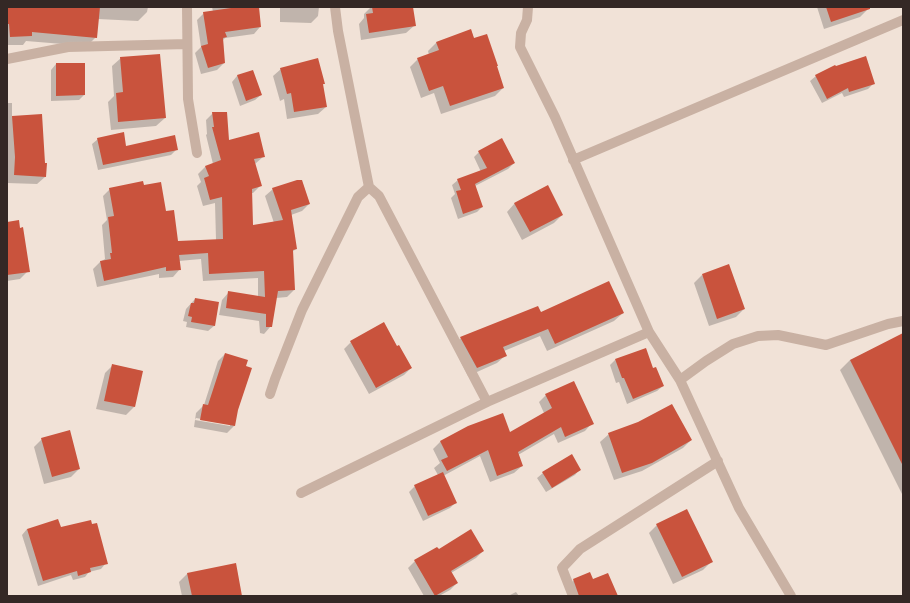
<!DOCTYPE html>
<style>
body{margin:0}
#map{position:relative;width:910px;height:603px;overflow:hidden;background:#f1e2d7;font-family:Inter,sans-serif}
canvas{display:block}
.frame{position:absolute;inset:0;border:8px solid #342825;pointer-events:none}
</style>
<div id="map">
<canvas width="910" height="603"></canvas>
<div class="frame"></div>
</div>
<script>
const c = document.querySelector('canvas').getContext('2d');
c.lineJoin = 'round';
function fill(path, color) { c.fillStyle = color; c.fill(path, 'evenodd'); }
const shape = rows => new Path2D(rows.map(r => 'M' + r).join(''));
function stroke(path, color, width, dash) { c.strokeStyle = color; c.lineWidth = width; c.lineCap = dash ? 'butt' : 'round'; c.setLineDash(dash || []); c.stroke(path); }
fill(shape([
 [7,7,148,7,147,12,138,21,98,19,96,37,87,46,26,41,23,45,7,45],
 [212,7,258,7,260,27,254,34,225,38,223,40,224,63,217,70,201,74,195,53,201,47,197,20,204,13,213,12],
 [280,7,319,7,318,16,311,23,280,22],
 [371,7,412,7,415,25,406,33,361,40,359,24,364,18,364,14],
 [817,7,866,7,867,10,860,17,824,29],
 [471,30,474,39,496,67,503,88,495,96,441,114,434,93,421,98,410,67,418,59,429,55,428,51,436,43],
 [121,58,165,118,156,126,111,130,108,102,114,96,112,66],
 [56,64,84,95,79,100,51,101,51,70],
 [281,69,324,84,322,85,326,107,318,114,287,119,284,99,280,101,273,76],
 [252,71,261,95,255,100,240,106,232,82,237,76],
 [816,76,874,83,868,89,844,97,842,93,822,103,810,81],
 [7,103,12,103,12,117,41,115,45,177,37,184,7,183],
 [213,113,228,141,264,156,255,164,260,186,253,193,251,193,252,226,274,223,265,196,273,189,309,204,302,211,291,215,296,249,292,252,294,290,287,297,276,298,271,326,264,334,260,333,259,321,219,315,222,300,229,292,258,297,258,278,203,281,201,259,179,261,180,269,173,277,159,278,159,274,97,287,93,269,100,262,105,259,102,225,107,220,103,196,110,189,143,186,165,212,177,242,216,240,215,203,203,206,197,186,201,182,198,174,205,167,213,164,206,135,207,134,206,120],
 [98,139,125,147,176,150,171,155,98,170,92,144],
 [479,152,514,163,508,169,475,186,482,207,477,212,458,219,451,198,455,194,452,185,458,180,481,172,474,157],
 [515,203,562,215,554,223,522,240,507,212],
 [7,223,28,271,20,279,7,281],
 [702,275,744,309,736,317,709,326,694,283],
 [195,299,218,303,214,326,208,331,186,327,187,322,183,321,186,309],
 [540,313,623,313,614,321,547,351,540,336,504,351,506,355,497,363,468,376,453,346,461,338],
 [903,334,903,496,840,370,850,360],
 [351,342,396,347,411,368,404,375,369,394,344,349],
 [225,354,237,410,234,426,227,433,194,427,196,413,204,405,218,361],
 [196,418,230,424,230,426,195,420],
 [615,360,652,370,663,386,657,391,627,404,619,382,616,383,610,365],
 [113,365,142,371,134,407,126,415,96,409,105,373],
 [546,395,592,423,585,431,558,443,554,434,518,455,522,466,514,473,490,482,480,456,443,476,456,502,450,508,423,521,409,492,415,486,438,475,434,468,440,463,433,449,440,442,469,427,510,434,544,413,539,402],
 [609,434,691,440,683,448,642,471,614,480,600,442],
 [42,439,79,469,71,477,44,484,34,447],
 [580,469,575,475,546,492,537,478,543,473],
 [657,525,711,562,703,570,673,584,649,533],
 [27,529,106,563,101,569,89,572,85,577,73,580,71,575,38,586,22,535],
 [438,550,483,551,476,558,451,573,457,583,450,590,439,596,424,596,408,568,415,561],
 [235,564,241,596,182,596,179,582,187,574],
 [574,580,593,581,617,596,569,596,566,588],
 [516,592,519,596,508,596]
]), '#0003');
fill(shape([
 [7,7,100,7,97,38,32,32,32,36,10,37,9,24,7,24],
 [238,7,259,7,261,27,225,32,227,37,223,38,225,63,208,68,201,46,208,44,203,12],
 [372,7,413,7,416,26,369,33,366,14,373,13],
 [826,7,870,7,870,9,831,22],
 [471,29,474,38,487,34,498,66,497,66,504,88,450,106,443,86,429,91,417,58,439,50,436,42],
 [160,54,166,118,118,122,116,93,123,92,120,57],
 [866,56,875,84,849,92,848,88,827,99,815,75,835,65,836,66],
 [318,58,325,84,323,84,327,107,294,112,291,93,287,94,280,68],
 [56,63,85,63,85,95,56,96],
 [253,70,262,95,246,101,237,75],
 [212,112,227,112,229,140,259,132,265,157,254,159,262,186,252,189,253,225,283,220,272,188,297,180,302,180,310,204,291,210,297,249,293,250,295,290,278,291,272,327,266,327,266,314,226,308,228,291,265,297,264,271,209,274,208,253,179,255,181,270,166,271,166,267,104,281,100,261,111,259,110,253,112,253,108,217,114,216,109,188,143,181,144,185,161,182,166,211,174,210,178,241,223,239,222,197,210,200,204,178,209,176,205,166,221,160,212,127,214,127],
 [42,114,45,163,47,163,46,177,14,175,15,157,12,116],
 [124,132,126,146,175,135,178,150,103,165,97,138],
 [502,138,515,163,475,184,483,207,463,214,456,191,461,190,457,179,487,168,478,151],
 [548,185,563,215,530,232,514,203],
 [19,220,20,228,23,227,30,272,7,275,7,222],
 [729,264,745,309,717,319,702,274],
 [609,281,624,313,555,344,548,329,503,347,507,356,477,368,460,337,538,306,541,312],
 [195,298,219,302,215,326,191,322,192,317,188,316,191,303,194,303],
 [384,322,397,346,399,345,412,368,376,388,350,341],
 [903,333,903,466,850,360],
 [646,348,653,368,656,367,664,386,633,399,624,378,622,378,615,359],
 [225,353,248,360,246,366,252,368,238,410,235,426,200,420,203,404,208,405],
 [112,364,143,371,135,407,104,401],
 [574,381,594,424,565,437,561,427,518,452,523,466,497,476,488,450,447,471,441,460,448,457,440,441,468,426,503,413,510,432,552,408,545,394],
 [672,404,692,440,652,463,622,473,608,433,638,422],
 [70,430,80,469,52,477,41,438],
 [572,454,581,470,552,488,542,472],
 [443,472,457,503,428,516,414,485],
 [687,509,713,562,682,577,656,524],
 [58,519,61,527,91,520,92,524,97,523,108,564,90,568,91,572,78,576,77,571,43,581,27,529],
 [471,529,484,551,451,571,458,583,435,596,414,560,437,547,439,549],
 [236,563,242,596,192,596,187,573],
 [590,572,593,579,608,573,618,596,579,596,573,579]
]), '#c9533d');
stroke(shape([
 [187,7,188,99,197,153],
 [335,7,338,31,369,187,379,196,487,402],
 [528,7,527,20,521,33,520,47,555,117,649,332,680,380,739,508,791,596],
 [7,59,68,47,187,44],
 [573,160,903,20],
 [680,380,706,361,733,344,758,336,778,335,826,345,888,324,903,321],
 [270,394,275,379,302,310,358,197,369,187],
 [301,493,487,402,649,332],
 [573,596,562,568,580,549,718,461]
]), '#c9b1a3', 10);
</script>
